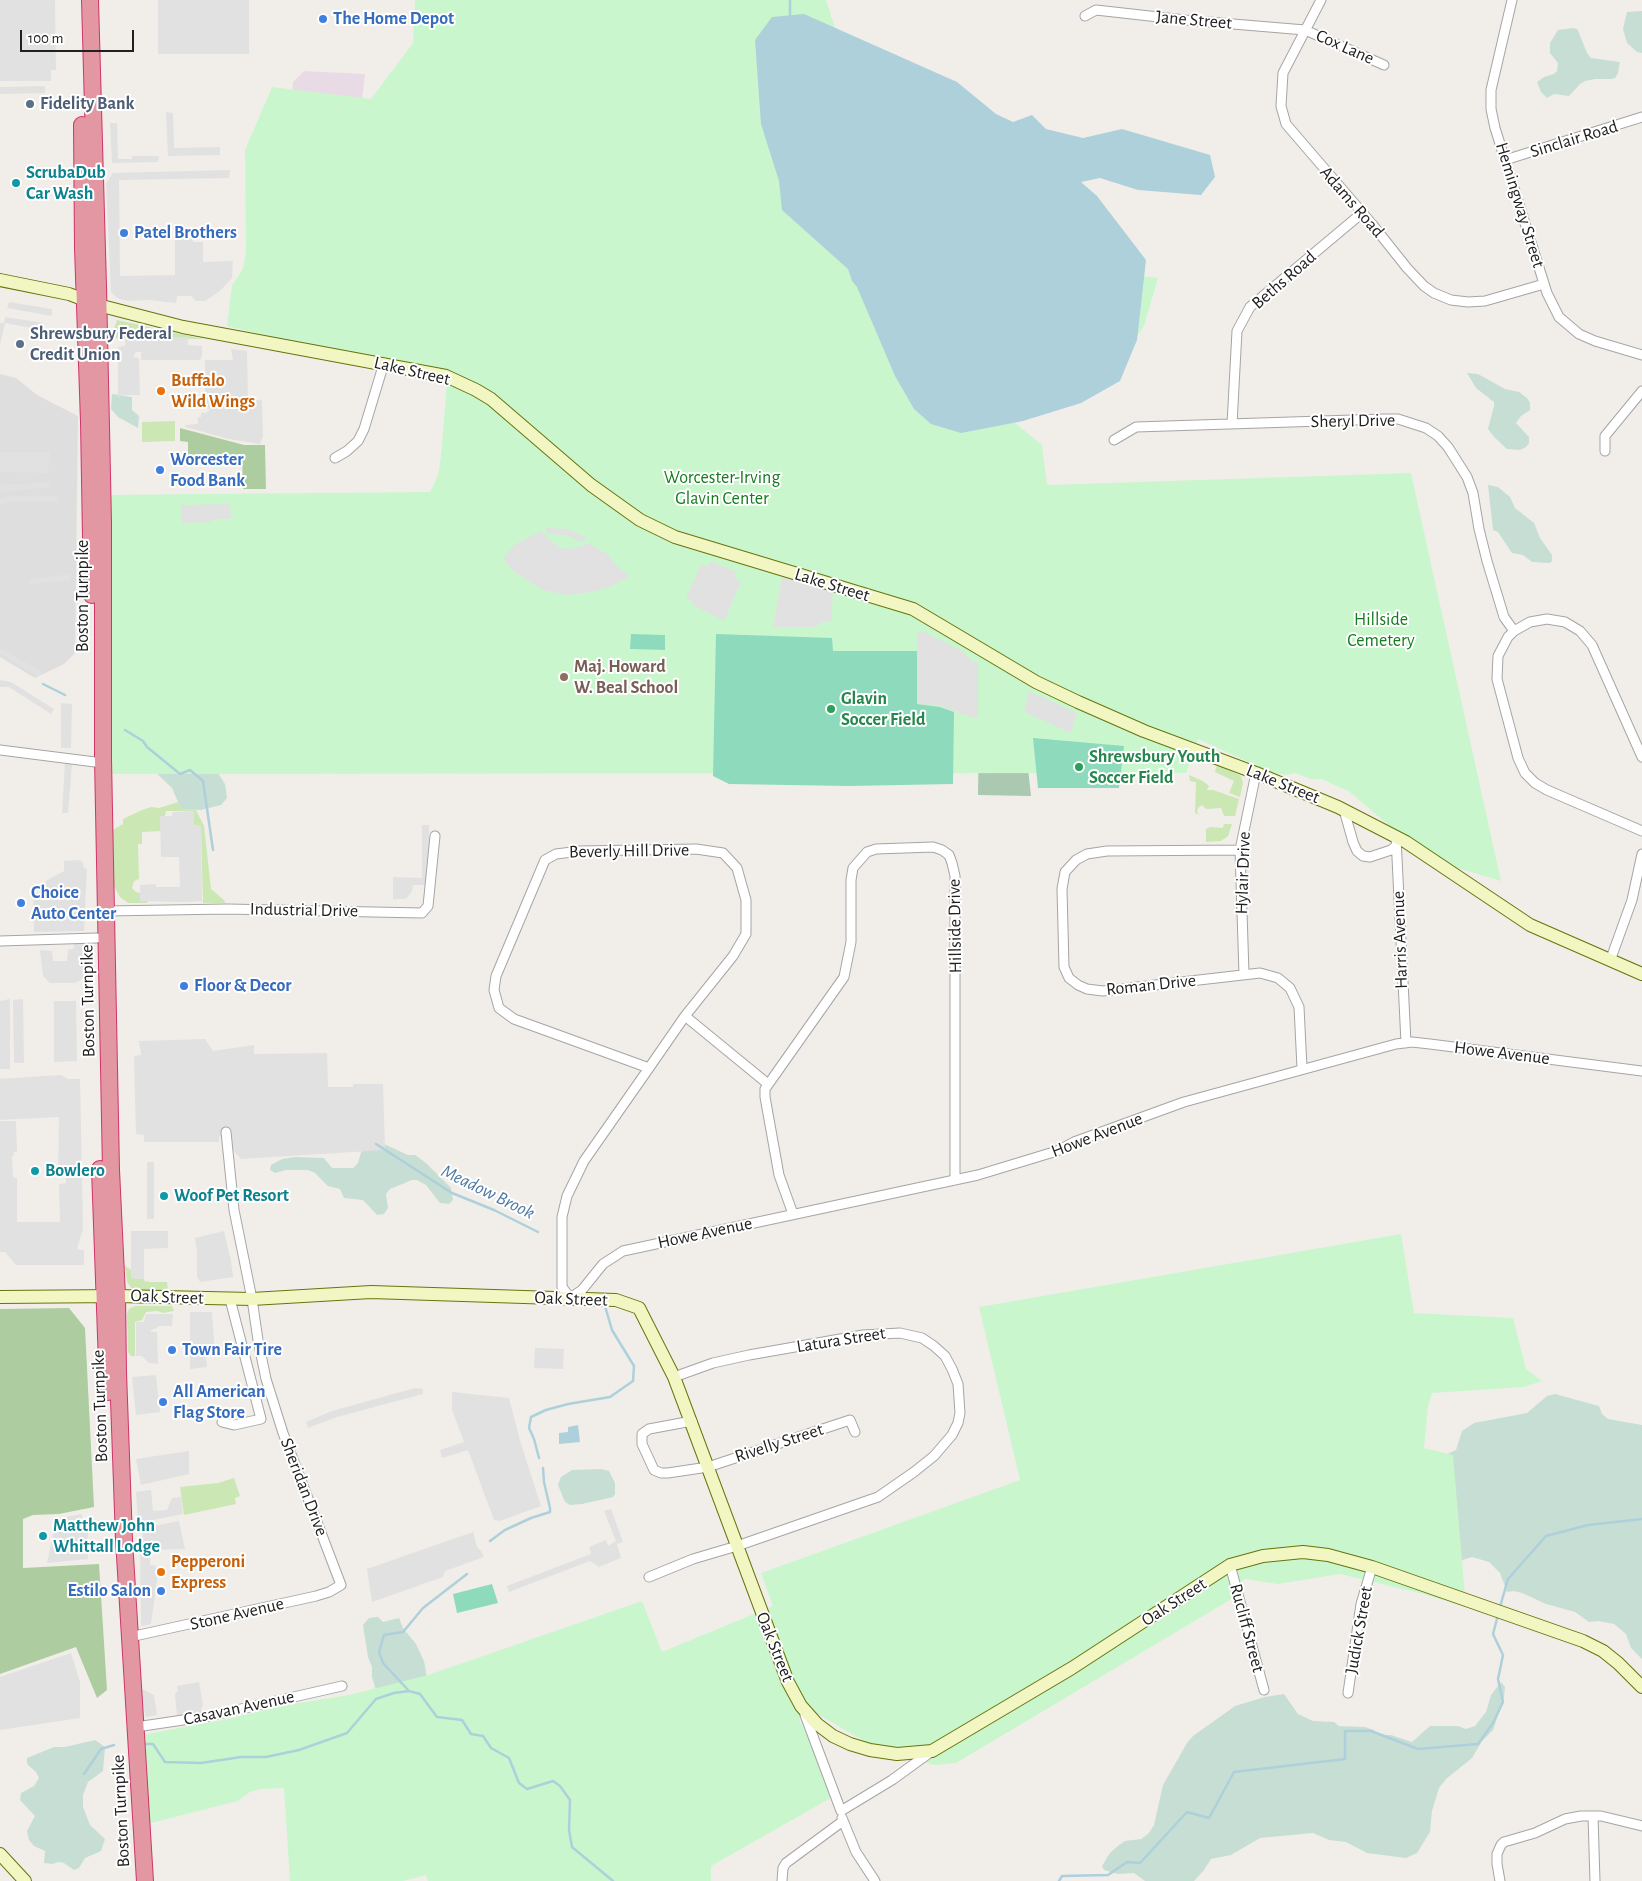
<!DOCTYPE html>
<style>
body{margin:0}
#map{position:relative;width:1642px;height:1881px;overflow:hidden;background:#f1eee9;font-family:"Alegreya Sans",sans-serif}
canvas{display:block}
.scale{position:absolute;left:20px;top:30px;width:114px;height:22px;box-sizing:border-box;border:2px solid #212121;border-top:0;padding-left:6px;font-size:15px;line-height:18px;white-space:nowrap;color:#212121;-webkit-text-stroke:4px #fff;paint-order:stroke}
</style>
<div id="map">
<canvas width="1642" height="1881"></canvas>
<div class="scale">100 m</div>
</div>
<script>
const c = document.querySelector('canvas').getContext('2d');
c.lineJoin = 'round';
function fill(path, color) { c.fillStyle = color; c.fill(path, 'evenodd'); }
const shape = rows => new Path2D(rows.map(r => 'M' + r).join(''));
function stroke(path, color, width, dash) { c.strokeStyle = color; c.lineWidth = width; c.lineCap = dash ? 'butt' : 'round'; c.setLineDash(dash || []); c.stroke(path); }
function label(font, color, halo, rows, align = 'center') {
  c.font = font + ' "Alegreya Sans",sans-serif'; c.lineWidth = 4; c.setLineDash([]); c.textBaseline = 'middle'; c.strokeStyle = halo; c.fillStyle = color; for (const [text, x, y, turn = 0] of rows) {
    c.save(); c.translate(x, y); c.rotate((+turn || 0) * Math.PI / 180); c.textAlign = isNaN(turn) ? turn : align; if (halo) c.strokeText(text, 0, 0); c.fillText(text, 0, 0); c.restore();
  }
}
fill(shape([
 [0,374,16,378,37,395,78,416,75,653,64,664,35,678,0,657]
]), '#dfdede');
fill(shape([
 [304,71,365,74,359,125,289,124,293,82]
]), '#e9dbe6');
fill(shape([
 [117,320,203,339,111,338],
 [175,421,175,441,142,442,142,422],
 [1219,765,1241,776,1243,783,1240,797,1229,793,1234,781,1215,772,1216,767],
 [1189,775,1203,781,1209,786,1207,790,1213,790,1239,799,1235,816,1224,816,1221,808,1206,809,1202,805,1198,808,1197,812,1200,815,1195,813,1196,782,1190,781],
 [178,802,181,809,196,810,204,826,211,889,224,900,225,903,203,903,201,826,194,826,194,811,166,811,165,816,160,816,161,831,142,832,142,844,138,844,139,879,134,881,132,888,136,892,140,893,140,901,148,901,147,903,128,903,120,897,114,886,113,830,123,824,123,819,142,810,151,807,159,808],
 [1224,824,1232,824,1228,836,1221,841,1206,842,1206,829,1210,827,1223,828],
 [125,1266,131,1270,131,1278,144,1279,145,1282,147,1281,149,1282,167,1282,168,1290,165,1292,133,1290,127,1282],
 [135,1306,172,1306,174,1311,163,1313,157,1311,146,1312,142,1320,135,1322,135,1356,131,1356,128,1352,127,1314,129,1309],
 [234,1478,240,1496,235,1498,236,1504,184,1515,180,1487,218,1483]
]), '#cbe7b3');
fill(shape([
 [180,428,244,445,265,445,266,489,243,489,242,456,188,457,188,442,180,441],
 [69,1308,85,1328,94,1507,59,1514,33,1515,23,1519,23,1568,99,1564,107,1690,97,1698,76,1647,0,1674,0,1309]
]), '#adcda0');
fill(shape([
 [1642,11,1642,53,1637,52,1627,43,1623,29,1627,12],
 [1573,28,1577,29,1579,33,1587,53,1591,58,1620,62,1618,73,1615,78,1611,79,1595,79,1585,81,1580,84,1569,96,1554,94,1547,98,1541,92,1537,82,1544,77,1554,74,1557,71,1558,63,1550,53,1550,43,1558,30],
 [1467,373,1478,374,1505,389,1519,392,1527,398,1530,403,1530,410,1521,416,1516,423,1529,437,1529,443,1526,447,1520,450,1507,449,1494,437,1488,429,1494,406,1494,402,1476,388],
 [112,394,132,397,132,410,139,416,138,428,118,417,111,409],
 [1488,485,1498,487,1510,497,1515,508,1534,523,1540,538,1552,555,1552,561,1550,563,1532,562,1523,555,1512,553,1498,532,1493,530],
 [204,751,225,784,227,798,221,805,201,810,181,809,172,788,153,770],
 [384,1144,408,1155,415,1155,426,1163,451,1188,453,1200,449,1204,440,1203,426,1185,417,1180,412,1180,390,1189,386,1194,388,1208,384,1214,377,1215,363,1200,344,1198,340,1189,328,1186,315,1173,308,1170,286,1170,275,1173,270,1170,271,1165,282,1159,295,1157,324,1158,332,1168,353,1168,358,1163,362,1149],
 [1555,1394,1599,1406,1602,1414,1608,1419,1642,1425,1642,1659,1631,1648,1626,1634,1614,1624,1598,1621,1589,1622,1575,1612,1546,1604,1522,1593,1514,1591,1507,1592,1500,1573,1489,1562,1472,1557,1459,1561,1428,1463,1456,1450,1462,1431,1474,1423,1527,1413,1547,1396],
 [601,1469,609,1471,615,1483,615,1494,613,1497,582,1504,570,1505,565,1502,558,1485,561,1477,572,1470],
 [378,1617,383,1622,399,1618,403,1628,416,1644,424,1661,428,1683,376,1690,372,1677,372,1667,368,1657,363,1625,369,1618],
 [1501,1682,1505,1687,1504,1697,1493,1730,1482,1741,1472,1758,1446,1779,1439,1788,1432,1811,1430,1832,1417,1853,1406,1858,1367,1853,1346,1842,1329,1840,1313,1833,1260,1838,1231,1855,1211,1859,1204,1870,1194,1881,1145,1881,1134,1873,1118,1874,1104,1870,1102,1866,1110,1853,1119,1845,1125,1841,1141,1839,1149,1833,1154,1825,1163,1785,1187,1743,1193,1736,1235,1706,1265,1697,1284,1694,1298,1714,1313,1721,1334,1722,1339,1726,1365,1727,1374,1730,1377,1735,1391,1735,1412,1742,1430,1726,1458,1726,1466,1729,1475,1726,1486,1712,1491,1695],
 [95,1740,105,1747,103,1771,88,1782,83,1795,83,1807,90,1825,105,1839,101,1851,85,1858,79,1868,74,1870,64,1863,58,1862,53,1864,44,1863,45,1851,34,1846,29,1840,27,1831,35,1816,20,1800,21,1793,34,1786,39,1778,36,1772,27,1764,27,1758,54,1747,65,1747]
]), '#c7ded4');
fill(shape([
 [979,729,1024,731,1031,796,978,795]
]), '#abc8b0');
fill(shape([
 [415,0,826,0,906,246,1158,278,1144,326,1124,355,992,404,1042,445,1047,485,1411,473,1501,881,1454,867,1388,825,1350,792,1341,788,1322,779,1311,779,1294,773,1286,775,1270,772,1198,739,1186,773,95,774,94,495,430,492,435,482,439,471,442,446,447,381,227,326,232,285,243,269,246,251,245,150,272,87,371,99,413,43],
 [1401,1234,1414,1313,1513,1318,1526,1369,1542,1381,1524,1387,1432,1393,1428,1407,1424,1448,1453,1455,1466,1607,1423,1594,1340,1574,1278,1584,1245,1579,1236,1587,1230,1600,956,1763,935,1765,902,1757,876,1748,814,1712,799,1719,838,1794,711,1866,711,1881,428,1881,426,1875,403,1881,290,1881,284,1788,260,1789,250,1792,238,1801,139,1826,131,1737,228,1719,281,1706,349,1695,428,1675,642,1601,662,1652,773,1606,761,1573,1020,1480,979,1307]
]), '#caf6ce');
fill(shape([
 [631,634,665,635,665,650,630,649],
 [716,634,832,638,833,651,917,651,917,704,940,707,954,712,953,784,849,786,729,784,713,776],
 [1033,738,1124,746,1119,788,1038,788],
 [492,1584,498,1603,457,1613,453,1594]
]), '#8ddabd');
fill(shape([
 [0,0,55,0,56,70,51,70,51,81,0,81],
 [158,0,249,0,249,54,158,54],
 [45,86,45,93,0,94,0,87],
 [166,112,173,113,174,148,220,147,220,155,168,156],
 [110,123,117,123,118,159,132,159,132,156,159,156,158,162,112,163],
 [230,170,229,178,119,180,120,276,175,275,175,228,181,228,181,231,185,231,185,236,192,236,193,242,203,242,203,262,233,261,232,278,220,291,205,301,196,301,191,296,177,296,176,303,148,300,128,301,117,298,111,292,107,205,106,183,113,173],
 [9,302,52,309,52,316,7,308],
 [5,317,44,323,42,330,5,323,0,345,0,323,4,323],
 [188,337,188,345,202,346,202,355,200,360,141,360,141,352,136,352,133,357,139,358,140,395,124,395,118,397,118,347,125,346,125,339],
 [231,349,247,351,248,401,262,400,263,436,260,444,229,439,185,427,186,425,198,424,198,417,201,417,201,413,206,413,211,409,205,408,205,360,233,360],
 [0,452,50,452,48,473,0,472],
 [50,482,51,487,0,492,0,485],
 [9,496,57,496,58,501,8,502,0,505,0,499],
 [230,504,231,519,212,519,212,522,182,523,181,505],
 [546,528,568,529,587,538,582,542,565,535,547,534],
 [541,531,551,541,560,547,569,549,591,543,593,546,606,553,617,566,630,576,610,587,592,592,566,595,543,590,513,571,503,559,514,545],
 [711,561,736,572,734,578,741,581,724,621,695,606,692,604,692,601,686,598,701,564,708,566],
 [70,574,70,580,30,584,29,579],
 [782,576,833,591,831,622,824,621,815,627,773,627],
 [917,631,922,631,964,652,972,662,978,662,978,717,971,717,938,705,917,704],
 [0,648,41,671,40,676,36,675,0,654],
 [0,680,11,682,54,709,51,714,9,687,0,687],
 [1029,691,1077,713,1071,733,1024,712],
 [61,703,72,704,71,748,61,748],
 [65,762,72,764,68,813,62,813],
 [194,811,194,825,201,825,202,901,184,902,140,901,140,885,156,884,156,887,180,887,179,857,161,857,160,816,172,816,173,812],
 [422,825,429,825,428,885,413,885,412,891,406,899,393,899,393,877,422,878],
 [78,860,83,862,84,868,87,869,84,931,34,932,33,893,39,893,46,881,64,871,64,861],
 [85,940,88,972,86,977,75,983,50,983,43,976,40,950,52,951,53,961,67,961,68,950,74,948,74,941],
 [10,999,10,1069,0,1069,0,1001],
 [23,999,24,1063,14,1063,13,1000],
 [54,1001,76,1001,77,1061,54,1062],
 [205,1039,213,1051,254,1045,254,1054,327,1053,328,1087,353,1087,353,1084,383,1084,385,1150,241,1159,221,1136,219,1136,219,1142,144,1142,144,1135,136,1134,134,1056,141,1055,139,1041],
 [61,1075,68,1079,80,1079,83,1229,77,1249,84,1250,84,1265,16,1265,5,1252,0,1252,0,1121,16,1121,17,1152,14,1152,14,1155,12,1156,13,1177,17,1178,17,1222,60,1222,59,1184,66,1183,66,1175,58,1175,59,1117,0,1120,0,1079],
 [147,1162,154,1162,154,1219,147,1219],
 [131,1231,168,1231,168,1248,144,1249,144,1279,131,1278],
 [224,1231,231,1261,233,1277,200,1282,197,1276,197,1252,195,1238],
 [190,1312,212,1312,215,1355,206,1357,207,1367,190,1369],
 [146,1314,173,1314,172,1326,158,1326,157,1328,151,1330,151,1332,157,1332,158,1364,149,1363,142,1356,136,1356,136,1322,144,1322],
 [535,1348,564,1349,563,1369,534,1368],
 [156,1375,160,1412,136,1415,132,1377],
 [415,1388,423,1389,423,1394,337,1417,308,1428,306,1422,332,1411],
 [452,1392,509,1398,521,1444,541,1506,500,1521,494,1520,468,1450,442,1458,440,1450,464,1442,452,1410],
 [189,1451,189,1474,141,1485,136,1459],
 [151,1490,153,1511,167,1510,172,1498,181,1497,183,1514,138,1523,136,1492],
 [611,1509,623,1542,617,1544,621,1558,599,1567,590,1561,509,1592,507,1586,591,1554,589,1547,606,1540,608,1546,616,1541,604,1511],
 [82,1514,82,1524,88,1525,88,1559,47,1563,55,1526,66,1517],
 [179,1521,185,1549,141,1550,143,1528],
 [473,1532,477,1547,482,1552,484,1557,445,1571,443,1577,372,1602,367,1569],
 [140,1553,150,1553,150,1565,156,1566,157,1581,151,1624,141,1626],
 [71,1653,80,1682,80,1718,0,1730,0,1677],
 [199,1682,203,1705,201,1709,201,1713,177,1716,175,1694,178,1691,177,1686],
 [142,1689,154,1695,157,1715,146,1717,141,1698]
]), '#e1e1e1');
fill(shape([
 [804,14,957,82,996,114,1013,122,1032,115,1046,129,1083,138,1122,129,1210,155,1215,177,1201,195,1138,190,1100,178,1081,182,1097,196,1146,260,1137,340,1120,381,1081,403,1023,421,961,433,931,424,914,409,895,376,857,287,852,281,848,269,782,210,779,181,761,124,755,40,772,17],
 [578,1425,580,1442,559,1444,559,1433,568,1432,568,1427]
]), '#add0db');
stroke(shape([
 [790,0,790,17],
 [43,684,65,695],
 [125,730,143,741,147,747,180,774,190,770,203,781,213,850],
 [376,1144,452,1193,494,1210,538,1232],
 [539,1458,534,1439,529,1428,531,1417,546,1410,568,1404,610,1397,633,1381,634,1366,612,1330,605,1306],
 [490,1541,505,1530,531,1518,550,1512,550,1508,544,1482,543,1468],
 [467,1574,423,1608,403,1632,384,1635,379,1652,383,1663,409,1691,420,1694,437,1717,462,1720,471,1734,483,1736,491,1748,509,1758,519,1783,527,1789,553,1781,560,1786,570,1800,569,1830,572,1847,613,1881],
 [1500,1607,1508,1579,1546,1536,1588,1525,1642,1519],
 [145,1744,153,1744,165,1762,201,1763,241,1757,266,1757,299,1750,347,1733,376,1699,394,1693,409,1691],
 [84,1774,101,1749,114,1745],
 [1059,1881,1062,1876,1108,1875,1127,1862,1140,1863,1187,1812,1209,1818,1234,1772,1345,1759,1345,1731,1371,1731,1418,1749,1478,1744,1493,1723,1503,1702,1498,1679,1503,1655,1493,1634,1498,1615]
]), '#add0db', 2.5);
const street = shape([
 [1321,0,1283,73,1281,106,1286,124,1372,224,1407,268,1424,286,1434,293,1451,300,1468,302,1485,301,1544,284],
 [1512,0,1491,90,1491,109,1495,128,1547,293,1559,317,1579,334,1595,341,1642,355],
 [1085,16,1096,10,1105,11,1185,20,1305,30,1384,65],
 [1505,160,1642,117],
 [1232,424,1237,331,1250,307,1362,213],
 [1114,440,1136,427,1384,419,1398,419,1426,428,1438,436,1448,447,1467,477,1473,493,1479,529,1487,561,1504,617,1514,631],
 [1605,451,1605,436,1642,391],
 [335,458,347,451,358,441,364,429,384,363],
 [0,750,95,762],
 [1642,757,1592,645,1580,631,1565,622,1547,619,1530,622,1514,631,1508,637,1498,656,1497,679,1518,758,1525,773,1535,783,1547,790,1642,831],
 [1344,810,1353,842,1357,851,1363,856,1370,857,1391,850,1396,846],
 [1396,837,1406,1043],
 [696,849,723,853,737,868,746,900,746,934,733,956,685,1016,649,1068,514,1019,499,1008,494,990,496,976,545,860,556,854,580,851,696,849],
 [1240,850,1107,851,1087,854,1076,860,1065,872,1062,889,1064,967,1069,978,1078,985,1087,989,1103,991,1260,973,1278,978,1290,988,1299,1007,1302,1068],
 [106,911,227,909,422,913,428,906,435,836],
 [0,941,97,938],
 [1610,961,1632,900,1642,854],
 [1244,974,1240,850,1256,773],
 [685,1016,768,1084],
 [649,1068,584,1161,567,1196,562,1217,562,1287,570,1298,582,1290,603,1264,623,1251,978,1175,1057,1151,1074,1142,1184,1102,1396,1044,1412,1042,1430,1044,1642,1071],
 [793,1214,779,1175,765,1097,765,1089,844,977,851,942,851,880,853,868,867,852,876,849,933,847,942,850,949,855,952,863,955,876,955,1180],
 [692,1421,649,1429,642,1434,642,1444,654,1470,661,1473,668,1473,708,1467,850,1420,855,1432],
 [222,1422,234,1425,261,1419,230,1299],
 [1230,1565,1264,1690],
 [649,1577,693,1559,737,1546,878,1497,914,1472,934,1456,952,1435,958,1423,960,1413,958,1384,952,1369,945,1356,934,1346,922,1338,900,1333,863,1335,749,1355,713,1363,674,1377],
 [130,1637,316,1596,329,1592,341,1585,283,1433,266,1379,258,1340,252,1299,234,1210,226,1132],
 [1348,1693,1361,1604,1372,1567],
 [805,1715,841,1811,892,1780,932,1751],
 [136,1727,210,1716,342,1686],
 [1593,1816,1595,1881],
 [842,1818,856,1852,875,1881],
 [782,1881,783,1868,786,1863,843,1821],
 [1500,1881,1497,1864,1497,1854,1501,1845,1504,1842,1535,1833,1565,1819,1581,1816,1601,1816,1642,1826]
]);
const secondary = shape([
 [0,280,69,294,98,305,183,327,446,376,476,390,491,399,591,485,640,520,675,537,913,609,1036,682,1078,702,1144,731,1256,773,1338,807,1406,842,1530,925,1642,974],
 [0,1297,117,1296,252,1299,371,1292,616,1300,639,1308,674,1377,788,1682,801,1706,817,1724,833,1736,850,1744,870,1750,897,1754,932,1751,1072,1668,1230,1565,1263,1556,1303,1552,1328,1555,1372,1567,1583,1641,1603,1651,1618,1663,1642,1687],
 [0,1854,25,1881]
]);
const highway = shape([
 [90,0,98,286,103,523,103,759,111,1170,117,1296,118,1372,124,1540,145,1881],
 [82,125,83,248,89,422,92,595],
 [100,1169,108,1392]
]);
stroke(street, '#a5a5a5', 11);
stroke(secondary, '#67740d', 14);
stroke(highway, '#d03567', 18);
stroke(street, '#fff', 9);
stroke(secondary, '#f2f6c2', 12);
stroke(highway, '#e297a3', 16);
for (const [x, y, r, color] of [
 [323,19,5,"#3f7fe0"],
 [30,104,5,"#5c6f8a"],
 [16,183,5,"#0f9aa8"],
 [124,233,5,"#3f7fe0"],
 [20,344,5,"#5c6f8a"],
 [161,391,5,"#e8710a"],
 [160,470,5,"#3f7fe0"],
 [564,677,5,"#8d6e63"],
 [831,709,5,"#2e9e5b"],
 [1079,767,5,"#2e9e5b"],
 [21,903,5,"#3f7fe0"],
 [184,986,5,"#3f7fe0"],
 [35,1171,5,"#0f9aa8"],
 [164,1196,5,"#0f9aa8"],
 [172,1350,5,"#3f7fe0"],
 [163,1402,5,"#3f7fe0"],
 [43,1536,5,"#0f9aa8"],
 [161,1572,5,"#e8710a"],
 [161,1591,5,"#3f7fe0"]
]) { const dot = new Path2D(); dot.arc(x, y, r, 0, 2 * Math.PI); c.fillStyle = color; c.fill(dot); stroke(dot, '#fff', 2); }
label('bold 18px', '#366cbe', '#fff', [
 ["The Home Depot",333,19],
 ["Patel Brothers",134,233],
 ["Worcester",170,460],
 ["Food Bank",170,481],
 ["Choice",31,893],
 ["Auto Center",31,914],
 ["Floor & Decor",194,986],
 ["Town Fair Tire",182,1350],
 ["All American",173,1392],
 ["Flag Store",173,1413],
 ["Estilo Salon",151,1591,"right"]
], 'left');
label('18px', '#212121', '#fff', [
 ["Jane Street",1194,20,5],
 ["Cox Lane",1345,47,24],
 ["Sinclair Road",1574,139,-17],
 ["Adams Road",1352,202,49],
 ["Hemingway Street",1520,205,73],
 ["Beths Road",1284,280,-41],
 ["Lake Street",412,371,13],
 ["Sheryl Drive",1353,421,-1],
 ["Lake Street",832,585,17],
 ["Boston Turnpike",83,596,-90],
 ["Lake Street",1283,784,22],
 ["Beverly Hill Drive",629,851,-1],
 ["Hylair Drive",1243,873,-88],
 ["Industrial Drive",304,910,1],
 ["Hillside Drive",955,926,-91],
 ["Harris Avenue",1400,940,-92],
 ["Roman Drive",1151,985,-6],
 ["Boston Turnpike",88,1001,-91],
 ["Howe Avenue",1502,1053,7],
 ["Howe Avenue",1097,1135,-21],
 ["Howe Avenue",705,1233,-12],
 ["Oak Street",167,1297,2],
 ["Oak Street",571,1299,2],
 ["Latura Street",841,1340,-9],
 ["Boston Turnpike",100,1406,-92],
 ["Rivelly Street",779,1443,-18],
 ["Sheridan Drive",304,1487,69],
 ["Oak Street",1174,1602,-33],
 ["Stone Avenue",237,1614,-13],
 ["Rucliff Street",1247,1628,75],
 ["Judick Street",1359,1630,-80],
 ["Oak Street",775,1647,68],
 ["Casavan Avenue",239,1708,-12],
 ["Boston Turnpike",121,1811,-93]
]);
label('bold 18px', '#4e5e75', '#fff', [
 ["Fidelity Bank",40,104],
 ["Shrewsbury Federal",30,334],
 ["Credit Union",30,355]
], 'left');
label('bold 18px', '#0d838f', '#fff', [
 ["ScrubaDub",26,173],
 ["Car Wash",26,194],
 ["Bowlero",45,1171],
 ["Woof Pet Resort",174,1196],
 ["Matthew John",53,1526],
 ["Whittall Lodge",53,1547]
], 'left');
label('bold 18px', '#c56008', '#fff', [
 ["Buffalo",171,381],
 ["Wild Wings",171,402],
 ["Pepperoni",171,1562],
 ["Express",171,1583]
], 'left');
label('18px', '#147b1e', '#fff', [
 ["Worcester-Irving",722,478],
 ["Glavin Center",722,499],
 ["Hillside",1381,620],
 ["Cemetery",1381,641]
]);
label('bold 18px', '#785e54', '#fff', [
 ["Maj. Howard",574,667],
 ["W. Beal School",574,688]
], 'left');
label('bold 18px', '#27864d', '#fff', [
 ["Glavin",841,699],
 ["Soccer Field",841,720],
 ["Shrewsbury Youth",1089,757],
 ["Soccer Field",1089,778]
], 'left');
label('italic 19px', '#5079a4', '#fff', [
 ["Meadow Brook",488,1192,26]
]);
</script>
